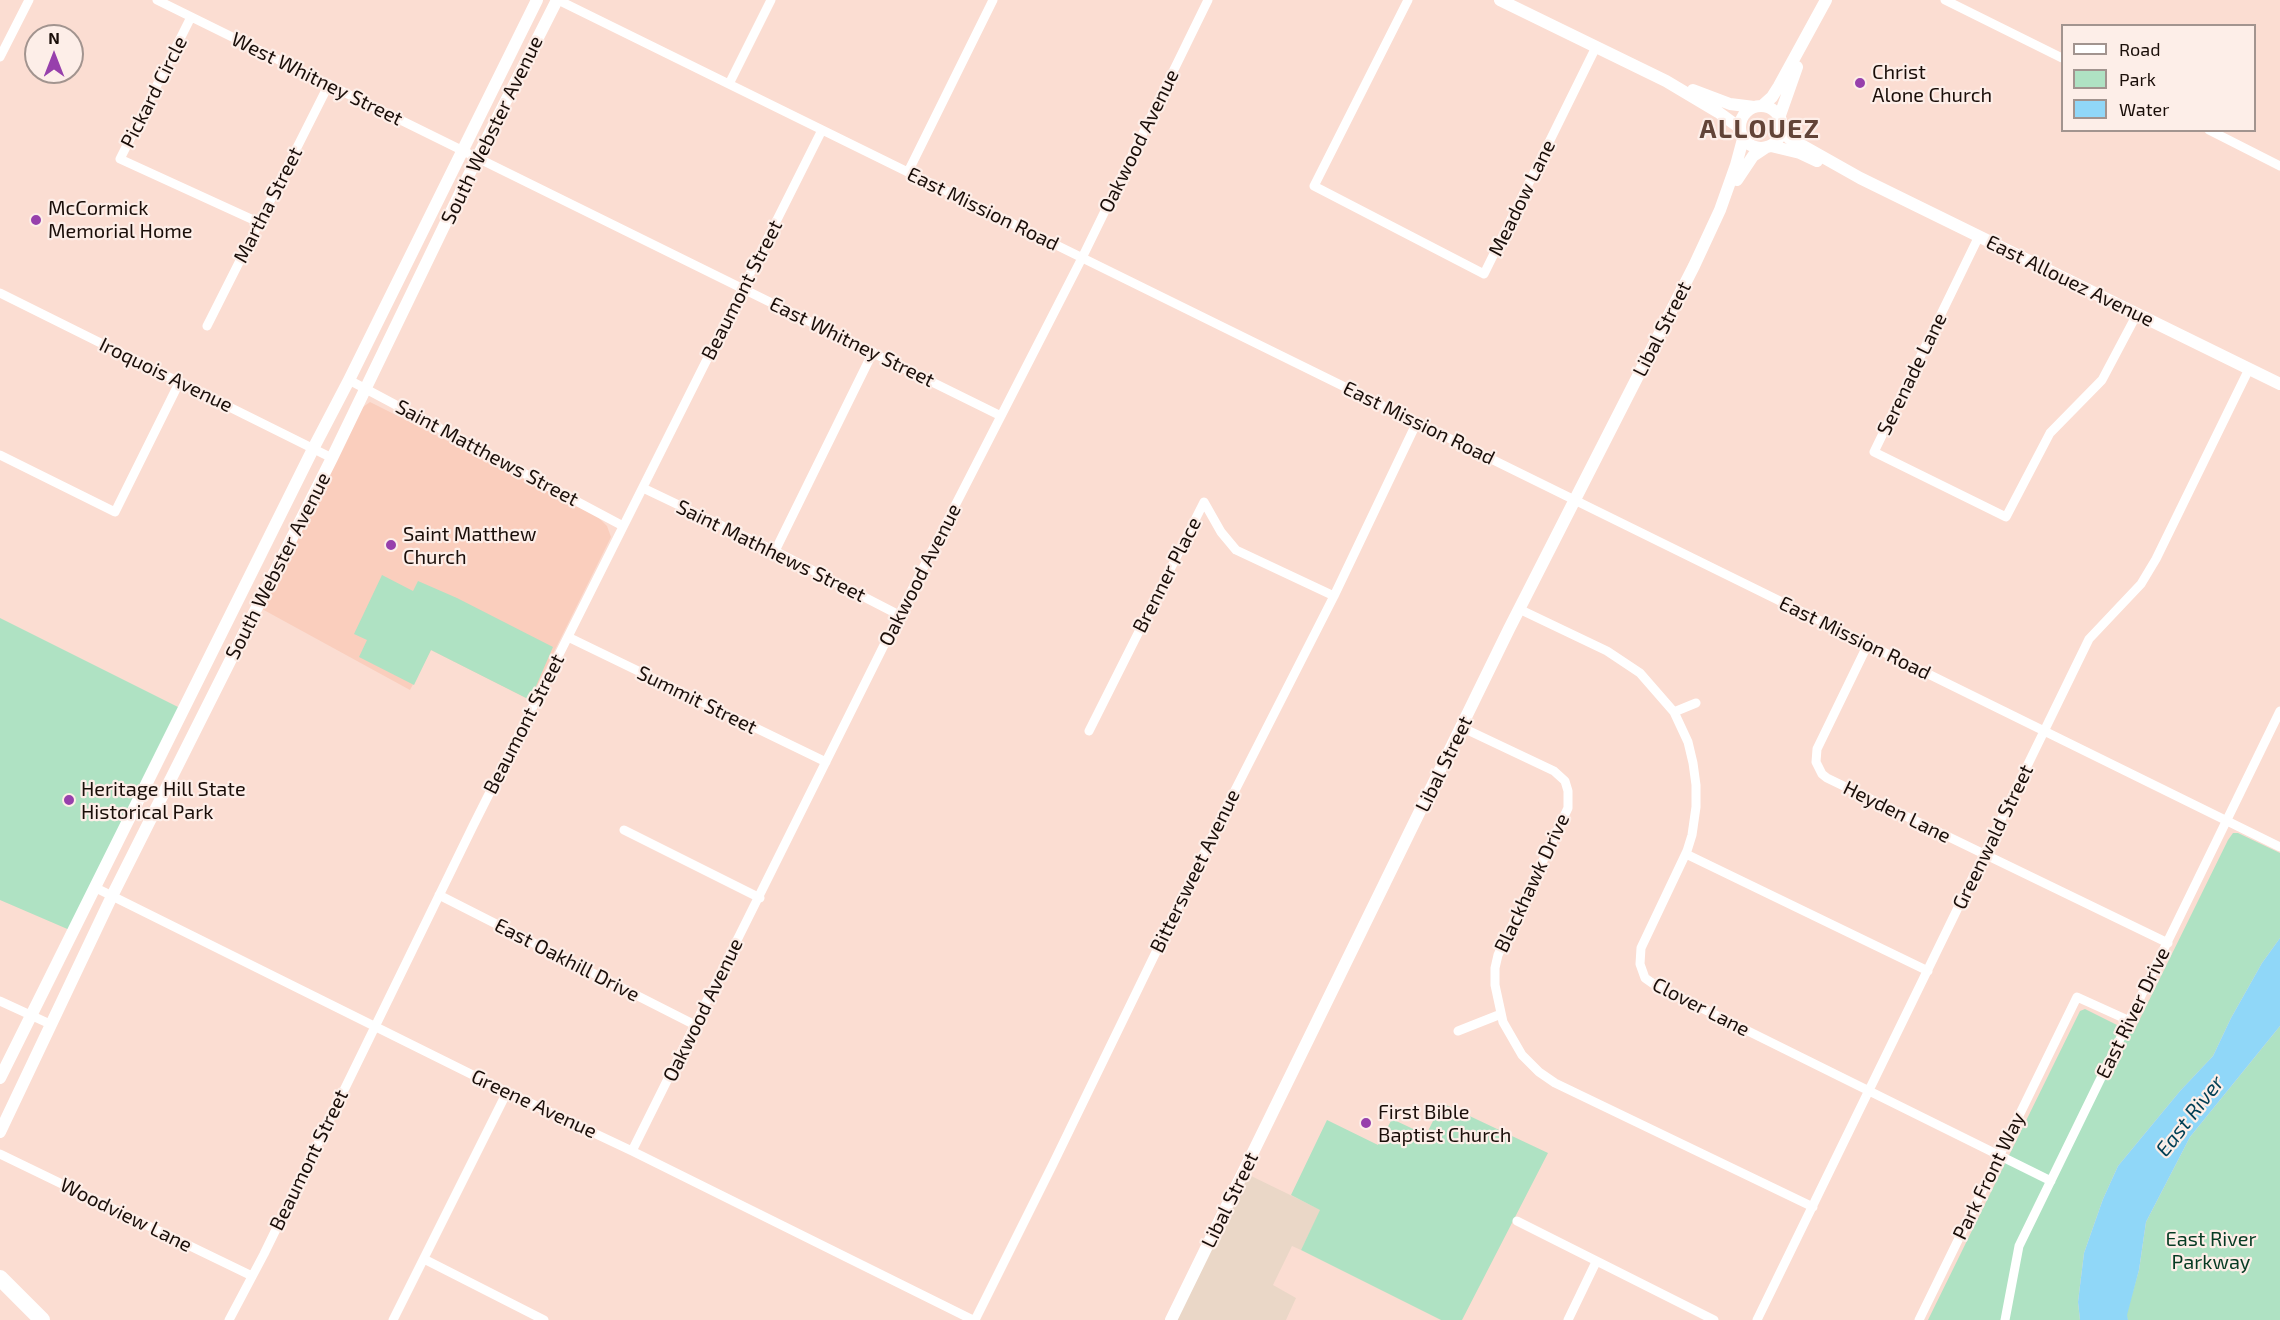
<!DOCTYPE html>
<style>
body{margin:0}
#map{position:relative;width:2280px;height:1320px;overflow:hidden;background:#fbddd2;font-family:"Exo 2",sans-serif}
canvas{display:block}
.legend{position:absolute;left:2061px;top:24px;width:195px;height:108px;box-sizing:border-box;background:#fdeee8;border:2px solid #a2948f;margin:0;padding:8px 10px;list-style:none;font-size:18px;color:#1a0e09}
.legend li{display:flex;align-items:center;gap:12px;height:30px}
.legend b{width:30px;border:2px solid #a2948f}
.north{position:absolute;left:24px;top:24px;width:60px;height:60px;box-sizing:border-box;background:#fdeee8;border:2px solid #a2948f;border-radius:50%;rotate:0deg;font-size:16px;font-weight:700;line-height:24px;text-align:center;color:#1a0e09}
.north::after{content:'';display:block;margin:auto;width:21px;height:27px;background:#9740ac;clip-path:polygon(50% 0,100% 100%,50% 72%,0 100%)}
</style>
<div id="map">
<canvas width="2280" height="1320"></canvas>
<ul class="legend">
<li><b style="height:8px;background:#fff"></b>Road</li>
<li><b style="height:16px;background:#afe2c3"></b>Park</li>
<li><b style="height:16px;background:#90d7f8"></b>Water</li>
</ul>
<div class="north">N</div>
</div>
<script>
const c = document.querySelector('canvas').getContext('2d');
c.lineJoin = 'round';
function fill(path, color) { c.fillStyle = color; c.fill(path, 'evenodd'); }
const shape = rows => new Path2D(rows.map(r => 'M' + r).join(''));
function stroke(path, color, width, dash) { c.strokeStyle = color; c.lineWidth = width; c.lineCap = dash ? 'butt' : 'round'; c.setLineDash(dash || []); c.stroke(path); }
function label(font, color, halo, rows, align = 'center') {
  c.font = font + ' "Exo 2",sans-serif'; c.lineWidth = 4.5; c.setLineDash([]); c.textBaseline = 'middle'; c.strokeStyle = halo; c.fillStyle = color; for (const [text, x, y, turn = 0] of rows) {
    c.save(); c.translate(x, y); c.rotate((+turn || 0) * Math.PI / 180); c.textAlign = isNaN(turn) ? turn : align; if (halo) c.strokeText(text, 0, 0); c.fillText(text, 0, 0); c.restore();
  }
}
fill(shape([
 [1243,1172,1321,1210,1301,1250,1292,1246,1273,1285,1296,1298,1286,1320,1171,1320]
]), '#ead7c7');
fill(shape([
 [370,402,597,516,607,526,611,537,530,700,431,650,410,690,262,609,363,407]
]), '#facebd');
fill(shape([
 [382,575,413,591,418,581,457,598,553,647,530,700,431,650,414,685,359,657,367,640,354,634],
 [0,618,184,710,72,931,0,900],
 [2233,833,2238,833,2280,853,2280,938,2262,963,2231,1018,2213,1056,2180,1091,2118,1166,2103,1199,2084,1253,2078,1302,2080,1320,1928,1320,2080,1011,2085,1009,2133,1033,2228,840],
 [2280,1026,2280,1320,2128,1320,2126,1315,2139,1270,2146,1222,2190,1137],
 [1442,1103,1548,1153,1462,1320,1441,1320,1301,1250,1320,1210,1291,1195,1327,1120,1378,1145,1392,1119,1426,1135]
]), '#afe2c3');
fill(shape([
 [2280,938,2280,1026,2190,1137,2146,1222,2139,1270,2127,1315,2128,1320,2080,1320,2078,1302,2084,1253,2103,1199,2118,1166,2180,1091,2213,1056,2231,1018,2262,963]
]), '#90d7f8');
stroke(shape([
 [157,0,1001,416],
 [558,0,2280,847],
 [1408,0,1314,186,1484,274,1596,47],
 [1945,0,2062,58],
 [191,17,120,159,260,223],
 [0,57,29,0],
 [729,84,771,0],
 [2209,130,2280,166],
 [908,172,993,0],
 [1979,236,1874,452,2006,517,2050,433,2102,380,2137,314],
 [0,293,332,458],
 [207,326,329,84],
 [349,380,623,526],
 [0,455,115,512,179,383],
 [643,488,775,551,899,615],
 [775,551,873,352],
 [1519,609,1607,651,1640,673,1674,712,1688,742,1693,763,1696,785,1696,807,1692,835,1687,851,1641,948,1640,964,1645,978,1655,985,2051,1181],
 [568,637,826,762],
 [1868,644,1817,749,1816,762,1822,774,1827,778,2168,943],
 [1674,712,1696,703],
 [1461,727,1554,771,1565,781,1568,791,1568,808,1498,955,1495,968,1495,985,1503,1022,1522,1055,1539,1072,1555,1083,1813,1207],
 [1089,731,1204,502,1221,532,1236,550,1334,596],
 [624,830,760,898],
 [1686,854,1928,971],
 [94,887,507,1092,632,1151,973,1320],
 [439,895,695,1025],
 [0,1001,50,1024],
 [1458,1031,1501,1014],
 [632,1151,899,615,1082,258,1208,0],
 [0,1154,252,1276],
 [1517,1221,1714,1320],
 [424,1259,544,1320],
 [229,1320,264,1254,473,826,822,130],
 [393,1320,507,1092],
 [975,1320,1053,1164,1225,810,1334,596,1417,422],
 [1568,1320,1596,1262],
 [1757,1320,2089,639,2141,584,2156,559,2249,369],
 [1919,1320,2077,997,2130,1021],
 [2005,1320,2019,1246,2280,711]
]), '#fff', 9);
stroke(shape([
 [1500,0,1666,81,1718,112,1740,128],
 [1693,90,1730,104,1754,107],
 [1762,106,1772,97,1779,86,1826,0],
 '1740 127a21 21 0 1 1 42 0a21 21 0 1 1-42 0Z',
 [1779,118,1797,67],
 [1782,127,1789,138,1860,178,2280,384],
 [1771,146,1800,153,1817,161],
 [1737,180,1753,156,1765,148],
 [0,1078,314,447,349,380,537,0],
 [0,1132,112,896,332,458,477,158,557,0],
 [1171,1320,1509,629,1694,266,1720,210,1736,165,1743,139]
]), '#fff', 12);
stroke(shape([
 [0,1278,42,1320]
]), '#fff', 16);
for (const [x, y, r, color] of [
 [1860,83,6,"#9740ac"],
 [36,220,6,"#9740ac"],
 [391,545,6,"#9740ac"],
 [69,800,6,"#9740ac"],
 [1366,1123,6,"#9740ac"]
]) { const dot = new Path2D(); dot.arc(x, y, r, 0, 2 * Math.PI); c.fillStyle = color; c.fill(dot); stroke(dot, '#fdeee8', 2); }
label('20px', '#1a0e09', '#fdeee8', [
 ["Christ",1872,72],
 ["Alone Church",1872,95],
 ["McCormick",48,208],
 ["Memorial Home",48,231],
 ["Saint Matthew",403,534],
 ["Church",403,557],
 ["Heritage Hill State",81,789],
 ["Historical Park",81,812],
 ["First Bible",1378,1112],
 ["Baptist Church",1378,1135]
], 'left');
label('20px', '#1a0e09', '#fdeee8', [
 ["West Whitney Street",317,79,26],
 ["Pickard Circle",154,92,-63],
 ["South Webster Avenue",492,130,-64],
 ["Oakwood Avenue",1139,141,-64],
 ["Meadow Lane",1522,198,-64],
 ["Martha Street",268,205,-63],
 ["East Mission Road",983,209,26],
 ["East Allouez Avenue",2070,281,26],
 ["Beaumont Street",742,290,-63],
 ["Libal Street",1662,329,-63],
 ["East Whitney Street",852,342,26],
 ["Serenade Lane",1912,374,-64],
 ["Iroquois Avenue",166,375,26],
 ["East Mission Road",1419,423,26],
 ["Saint Matthews Street",487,453,28],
 ["Saint Mathhews Street",771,551,26],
 ["South Webster Avenue",278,566,-63],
 ["Oakwood Avenue",920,575,-63],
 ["Brenner Place",1167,575,-63],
 ["East Mission Road",1855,638,26],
 ["Summit Street",697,700,26],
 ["Beaumont Street",524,724,-63],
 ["Libal Street",1444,764,-64],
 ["Heyden Lane",1897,812,26],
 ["Greenwald Street",1993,837,-64],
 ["Bittersweet Avenue",1195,871,-64],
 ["Blackhawk Drive",1532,883,-65],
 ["East Oakhill Drive",567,960,27],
 ["Clover Lane",1701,1007,27],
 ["Oakwood Avenue",703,1010,-64],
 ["East River Drive",2133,1013,-64],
 ["Greene Avenue",534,1104,25],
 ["Beaumont Street",309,1160,-64],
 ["Park Front Way",1989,1176,-64],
 ["Libal Street",1230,1200,-64],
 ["Woodview Lane",126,1215,26]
]);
label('20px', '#063b23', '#fdeee8', [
 ["East River",2211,1239],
 ["Parkway",2211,1262]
]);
label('italic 21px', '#003f55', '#fdeee8', [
 ["East River",2190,1116,-52]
]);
c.letterSpacing = '1.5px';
label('bold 26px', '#624438', '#fdeee8', [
 ["ALLOUEZ",1760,129]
]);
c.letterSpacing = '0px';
</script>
